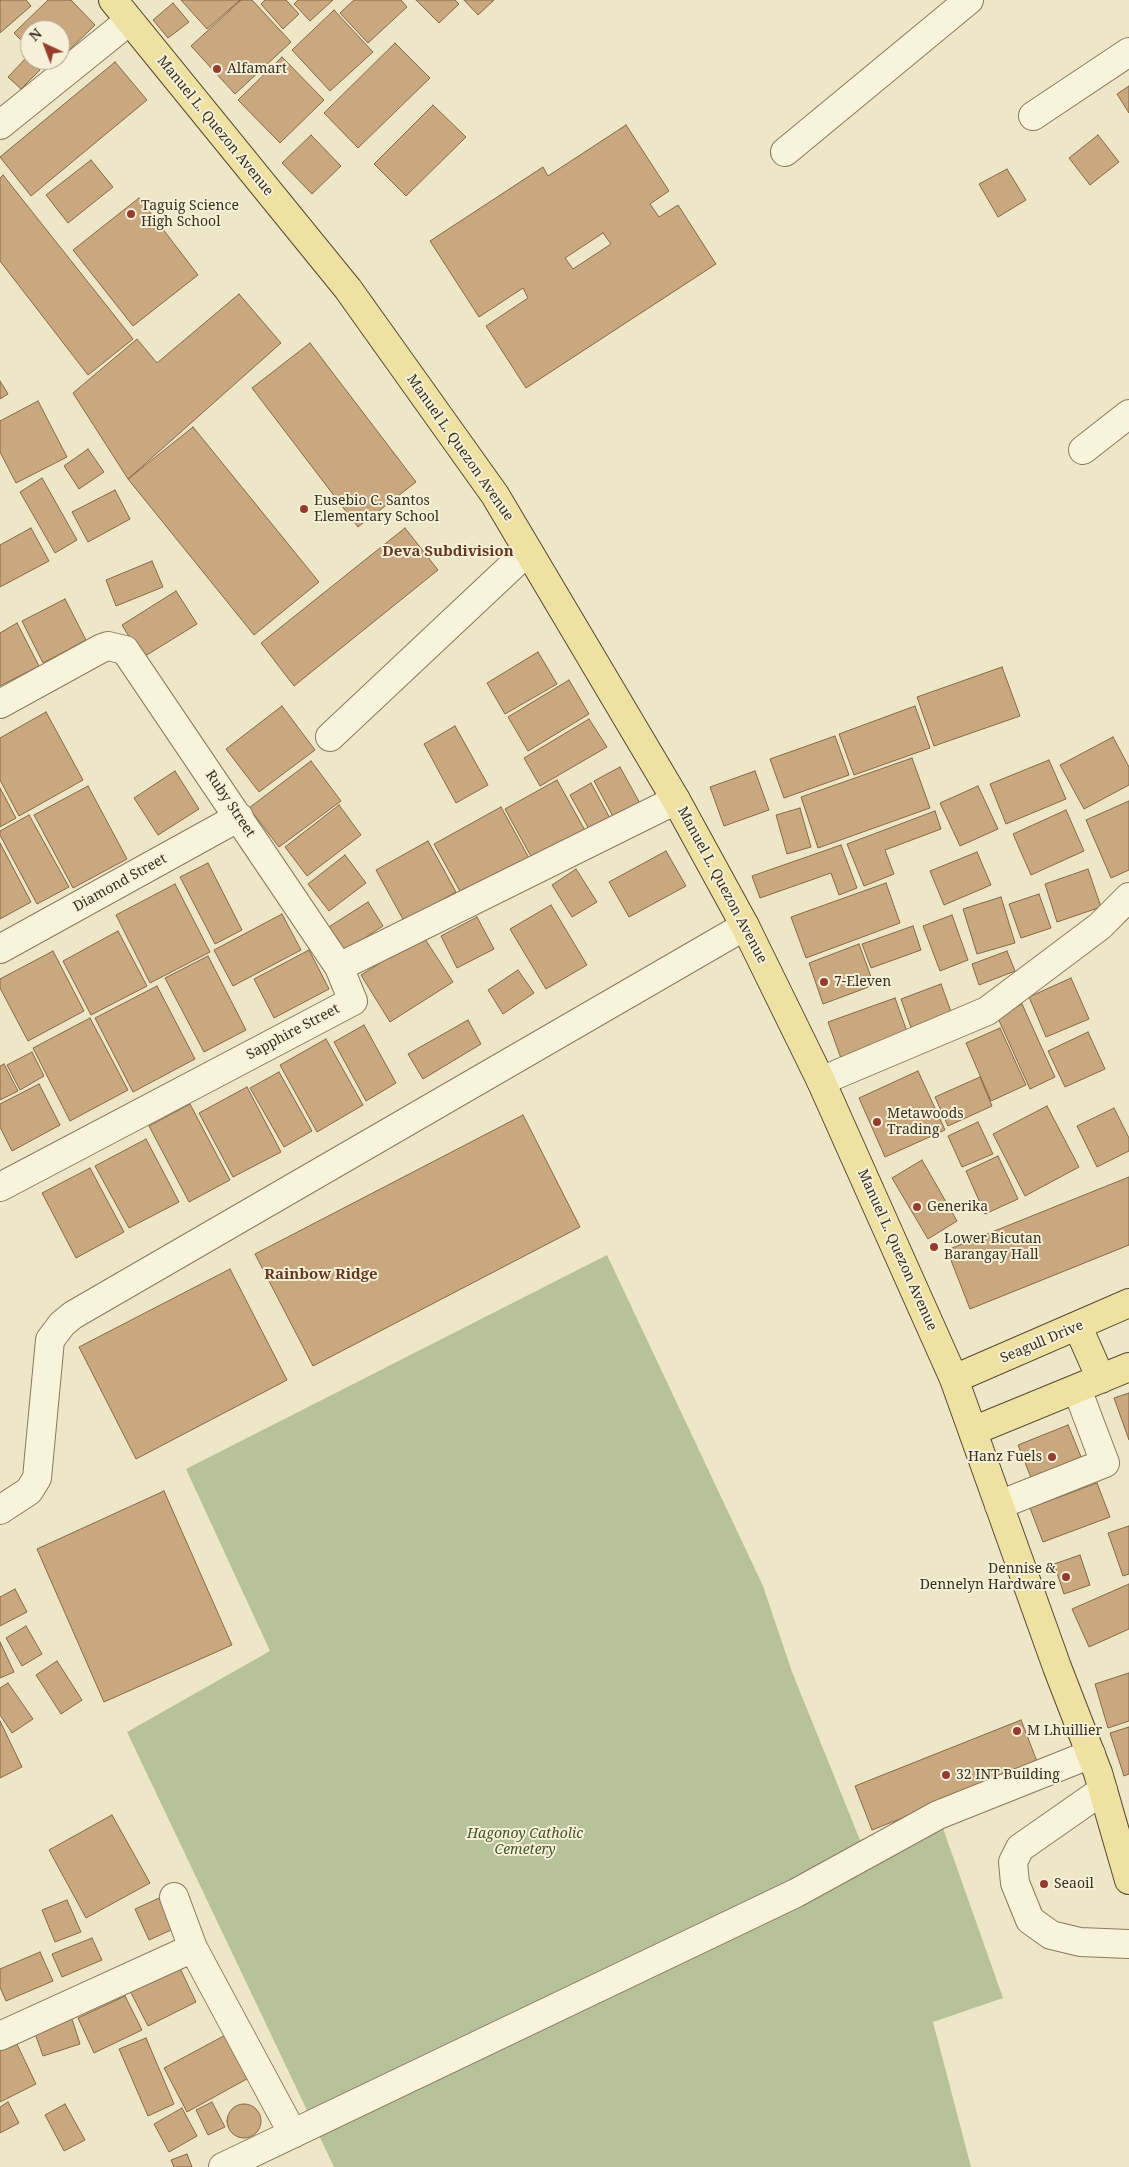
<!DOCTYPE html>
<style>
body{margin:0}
#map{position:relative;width:1129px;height:2167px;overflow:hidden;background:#ede7c8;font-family:"Noto Serif",serif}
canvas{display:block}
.north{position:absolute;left:20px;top:20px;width:50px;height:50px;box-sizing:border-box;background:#f5f0d7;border:1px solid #aaa38e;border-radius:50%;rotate:317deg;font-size:14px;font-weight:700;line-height:20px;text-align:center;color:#393020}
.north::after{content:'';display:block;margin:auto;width:18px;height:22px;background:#963c2f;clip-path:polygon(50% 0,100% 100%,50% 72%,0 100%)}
</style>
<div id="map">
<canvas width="1129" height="2167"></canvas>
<div class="north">N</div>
</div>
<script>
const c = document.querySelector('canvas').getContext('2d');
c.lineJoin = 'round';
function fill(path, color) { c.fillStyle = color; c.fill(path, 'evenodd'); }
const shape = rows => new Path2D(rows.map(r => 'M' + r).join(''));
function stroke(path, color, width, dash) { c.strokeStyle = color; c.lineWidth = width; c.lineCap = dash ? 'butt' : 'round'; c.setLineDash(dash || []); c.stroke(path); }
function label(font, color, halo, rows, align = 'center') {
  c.font = font + ' "Noto Serif",serif'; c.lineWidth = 4; c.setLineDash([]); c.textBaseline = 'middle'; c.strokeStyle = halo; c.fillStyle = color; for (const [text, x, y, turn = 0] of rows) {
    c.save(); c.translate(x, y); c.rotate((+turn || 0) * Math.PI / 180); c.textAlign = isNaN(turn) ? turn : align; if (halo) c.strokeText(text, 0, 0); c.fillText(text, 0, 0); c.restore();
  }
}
fill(shape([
 [607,1255,763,1586,792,1672,860,1840,936,1809,940,1820,1003,1998,933,2022,971,2167,334,2167,127,1732,270,1651,186,1469]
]), '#b7c19a');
const building = shape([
 [0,0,26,0,31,6,0,33,0,0],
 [48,0,71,0,95,25,60,59,60,30,30,30,30,49,14,33,48,0],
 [181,0,240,0,207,29,181,0],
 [241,0,252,0,291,42,235,94,191,46,241,0],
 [265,0,286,0,299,14,283,29,261,4,265,0],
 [298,0,333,0,310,21,294,4,298,0],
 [354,0,401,0,407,7,368,43,340,13,354,0],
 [416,0,455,0,459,4,439,23,416,0],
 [464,0,494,0,478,15,464,0],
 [173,3,189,22,168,38,153,20,173,3],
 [334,10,373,52,330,91,292,50,334,10],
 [395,43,430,78,358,148,324,113,395,43],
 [27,57,40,70,21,89,8,77,27,57],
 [282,57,324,100,280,143,238,100,282,57],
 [41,60,59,60,50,69,41,60],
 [115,62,147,100,31,196,0,157,115,62],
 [1129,86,1129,113,1117,94,1129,86],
 [433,105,466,137,406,196,374,164,433,105],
 [626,125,669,191,650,204,659,217,678,205,716,264,526,388,486,326,528,298,523,288,479,317,430,241,543,167,548,176,626,125],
 [603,233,611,244,573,269,565,258,603,233],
 [311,135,341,166,312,194,282,163,311,135],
 [1098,135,1119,162,1090,185,1069,158,1098,135],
 [91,160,113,187,68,223,46,195,91,160],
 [1007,169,1026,200,998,217,979,184,1007,169],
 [3,175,133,339,88,375,0,261,0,178,3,175],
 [139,198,198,275,133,326,73,250,139,198],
 [239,294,281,343,128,479,73,393,137,339,157,363,239,294],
 [310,343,416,482,358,527,252,388,310,343],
 [0,381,8,394,0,399,0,381],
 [38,401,67,457,16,483,0,452,0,421,38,401],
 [193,427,319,582,254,635,128,479,193,427],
 [88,449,104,472,79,489,64,466,88,449],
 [42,478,77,540,55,553,20,492,42,478],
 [115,490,130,519,88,542,72,512,115,490],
 [31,528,49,561,0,587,0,545,31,528],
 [405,528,438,570,294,686,261,643,405,528],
 [152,561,163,587,116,606,106,580,152,561],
 [176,591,197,624,142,658,122,625,176,591],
 [65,599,86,640,43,663,22,621,65,599],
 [17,623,39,666,0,686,0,633,17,623],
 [538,652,557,684,505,714,487,683,538,652],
 [1002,667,1020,716,934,746,917,697,1002,667],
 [569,680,589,714,528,751,508,717,569,680],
 [282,706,315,750,259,792,226,749,282,706],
 [915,706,930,748,854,775,839,734,915,706],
 [46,712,83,780,19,816,0,780,0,738,46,712],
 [589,719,607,747,540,786,524,758,589,719],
 [455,726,488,785,456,803,424,744,455,726],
 [835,736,849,775,784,798,770,759,835,736],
 [1113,737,1129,767,1129,785,1084,809,1060,765,1113,737],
 [912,758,930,808,818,848,801,797,912,758],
 [1049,760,1066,799,1006,824,990,784,1049,760],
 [311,761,341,801,279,847,249,808,311,761],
 [620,767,642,807,616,822,594,781,620,767],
 [175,771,199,809,158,835,134,798,175,771],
 [755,771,769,810,724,826,710,787,755,771],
 [557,780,587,834,534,862,505,809,557,780],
 [591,783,611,820,590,831,570,795,591,783],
 [88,786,127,859,73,888,34,815,88,786],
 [978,786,998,829,960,846,940,803,978,786],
 [0,788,16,818,0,827,0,788],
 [1129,801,1129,870,1111,878,1086,820,1129,801],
 [339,805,361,835,307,876,285,847,339,805],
 [501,807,529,858,462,895,434,844,501,807],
 [800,808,811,847,787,854,776,815,800,808],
 [1066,810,1084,851,1031,875,1013,834,1066,810],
 [935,811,941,829,885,850,894,874,864,886,847,844,935,811],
 [29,815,69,887,37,904,0,835,0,831,29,815],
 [428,841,456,892,404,921,376,870,428,841],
 [0,843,31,902,0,919,0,843],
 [841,845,857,888,839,895,831,873,760,898,752,876,841,845],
 [666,851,686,886,629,917,609,882,666,851],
 [977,852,991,885,944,905,930,871,977,852],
 [345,855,366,883,329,911,308,884,345,855],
 [208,863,242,930,215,944,180,877,208,863],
 [576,869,597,902,572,917,552,885,576,869],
 [1088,869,1101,907,1057,922,1045,884,1088,869],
 [886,883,900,923,806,958,791,917,886,883],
 [175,884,210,952,150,983,116,915,175,884],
 [1039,894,1051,928,1021,938,1009,904,1039,894],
 [1001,897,1015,943,977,954,963,909,1001,897],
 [368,902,383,926,340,954,324,930,368,902],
 [551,905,587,965,546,989,510,929,551,905],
 [282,914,301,950,233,986,214,950,282,914],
 [952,915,968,960,940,971,923,926,952,915],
 [477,917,494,949,457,968,441,936,477,917],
 [913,926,921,950,871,968,862,944,913,926],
 [118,931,147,986,91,1015,63,961,118,931],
 [423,936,453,982,390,1022,361,975,423,936],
 [859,944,874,985,823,1004,809,963,859,944],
 [309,950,329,989,274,1018,254,979,309,950],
 [53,951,84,1011,28,1041,0,988,0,979,53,951],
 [1007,951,1015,971,979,985,972,964,1007,951],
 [208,956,246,1030,204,1052,165,978,208,956],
 [518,970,534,993,503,1014,488,990,518,970],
 [1071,978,1089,1019,1046,1037,1029,997,1071,978],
 [941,984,954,1020,914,1036,901,999,941,984],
 [157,986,195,1059,133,1092,95,1018,157,986],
 [895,998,910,1040,843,1064,828,1022,895,998],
 [1022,1004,1055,1077,1030,1089,997,1016,1022,1004],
 [90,1018,128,1090,70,1121,33,1048,90,1018],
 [468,1020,481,1044,423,1079,408,1054,468,1020],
 [364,1025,396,1083,366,1101,334,1042,364,1025],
 [1000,1028,1026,1085,991,1101,966,1043,1000,1028],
 [1088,1032,1105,1069,1065,1087,1048,1051,1088,1032],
 [326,1039,363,1105,317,1132,280,1065,326,1039],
 [32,1052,44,1076,20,1090,7,1065,32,1052],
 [4,1064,18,1091,0,1100,0,1066,4,1064],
 [918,1071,945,1130,885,1157,859,1098,918,1071],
 [279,1072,312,1131,284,1147,250,1088,279,1072],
 [980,1077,992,1106,948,1126,935,1097,980,1077],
 [39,1084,60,1125,12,1151,0,1127,0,1104,39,1084],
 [247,1087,281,1152,233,1177,199,1113,247,1087],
 [190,1104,230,1180,189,1202,149,1126,190,1104],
 [1047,1106,1079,1167,1025,1196,993,1134,1047,1106],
 [1114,1108,1129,1138,1129,1151,1097,1167,1077,1126,1114,1108],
 [523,1115,580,1227,313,1366,255,1254,523,1115],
 [978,1122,993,1154,962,1167,948,1136,978,1122],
 [146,1139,179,1202,129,1228,95,1166,146,1139],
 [998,1156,1018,1199,985,1214,966,1171,998,1156],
 [922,1160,957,1221,928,1239,892,1178,922,1160],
 [90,1168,124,1232,76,1258,42,1193,90,1168],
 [1129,1177,1129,1245,970,1309,947,1250,1129,1177],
 [230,1269,287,1380,136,1459,79,1347,230,1269],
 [1129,1393,1129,1440,1114,1398,1129,1393],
 [1068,1425,1086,1469,1036,1490,1018,1445,1068,1425],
 [1097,1483,1110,1517,1043,1542,1030,1508,1097,1483],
 [164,1491,232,1645,104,1702,37,1549,164,1491],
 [1129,1526,1129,1574,1123,1576,1108,1533,1129,1526],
 [1080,1555,1090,1585,1064,1594,1054,1564,1080,1555],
 [1129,1584,1129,1629,1089,1647,1072,1609,1129,1584],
 [15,1589,27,1612,0,1626,0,1597,15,1589],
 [26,1626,42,1654,22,1666,6,1638,26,1626],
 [0,1642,14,1672,0,1678,0,1642],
 [57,1661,82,1700,61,1714,36,1675,57,1661],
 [1129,1673,1129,1721,1108,1728,1095,1684,1129,1673],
 [8,1683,33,1719,12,1733,0,1715,0,1688,8,1683],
 [1021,1720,1038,1764,872,1830,855,1786,1021,1720],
 [0,1721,22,1767,0,1778,0,1721],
 [1129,1727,1129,1774,1124,1776,1110,1733,1129,1727],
 [112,1815,150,1883,86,1918,49,1850,112,1815],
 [166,1895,180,1926,149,1940,135,1909,166,1895],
 [67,1900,81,1932,55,1942,42,1910,67,1900],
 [92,1938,102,1960,62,1977,52,1954,92,1938],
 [40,1952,53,1981,6,2001,0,1987,0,1969,40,1952],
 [177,1962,196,2002,148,2026,128,1987,177,1962],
 [125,1996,142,2030,94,2053,78,2018,125,1996],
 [70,2013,80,2044,43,2056,32,2025,70,2013],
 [231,2032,254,2075,187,2112,164,2068,231,2032],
 [13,2036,36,2084,0,2102,0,2042,13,2036],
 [146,2038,174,2104,148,2116,119,2049,146,2038],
 [8,2102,19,2123,0,2133,0,2107,8,2102],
 [212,2102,225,2127,208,2135,196,2110,212,2102],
 '227 2121a17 17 0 1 1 34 0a17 17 0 1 1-34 0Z',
 [65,2104,85,2140,64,2151,45,2115,65,2104],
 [182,2108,197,2136,169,2152,154,2124,182,2108],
 [187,2154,192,2167,174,2167,171,2160,187,2154]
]);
fill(building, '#caa87f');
stroke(building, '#876844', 1);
const minor = shape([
 [1033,116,1129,52],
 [0,125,129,21],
 [785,152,969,0],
 [1083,450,1129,414],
 [0,704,102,648,108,646,125,650,339,967,353,1001,0,1187],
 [330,737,528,551],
 [0,949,239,817],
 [339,967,676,800],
 [821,1081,987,1011,1100,926,1129,897],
 [999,1505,1105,1463,1077,1389],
 [0,1510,29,1491,37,1478,50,1340,62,1324,73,1315,745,926],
 [1103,1790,1020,1848,1013,1862,1015,1883,1030,1920,1051,1935,1080,1942,1129,1944],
 [174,1897,193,1948],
 [0,2036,193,1948,293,2134],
 [223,2167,796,1893,938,1815,1091,1754]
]);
const major = shape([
 [113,0,348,289,495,495,676,800,745,926,821,1081,954,1379,1057,1667,1098,1773,1129,1880],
 [1078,1327,1101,1379],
 [954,1379,1129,1303],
 [973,1431,1129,1367]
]);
stroke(minor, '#897a5d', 30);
stroke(major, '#574831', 30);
stroke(minor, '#f8f3db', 28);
stroke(major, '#eee1a2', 28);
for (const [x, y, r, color] of [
 [217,69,5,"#963c2f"],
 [131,214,5,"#963c2f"],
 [304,509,5,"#963c2f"],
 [824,982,5,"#963c2f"],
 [877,1122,5,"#963c2f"],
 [917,1207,5,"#963c2f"],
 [934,1247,5,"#963c2f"],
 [1052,1457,5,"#963c2f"],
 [1066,1577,5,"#963c2f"],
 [1017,1731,5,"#963c2f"],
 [946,1775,5,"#963c2f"],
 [1044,1884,5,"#963c2f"]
]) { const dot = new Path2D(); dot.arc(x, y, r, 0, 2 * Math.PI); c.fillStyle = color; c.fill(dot); stroke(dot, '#f5f0d7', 2); }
label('14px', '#393020', '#f5f0d7', [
 ["Alfamart",227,69],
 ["Taguig Science",141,206],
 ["High School",141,222],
 ["Eusebio C. Santos",314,501],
 ["Elementary School",314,517],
 ["7-Eleven",834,982],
 ["Metawoods",887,1114],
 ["Trading",887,1130],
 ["Generika",927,1207],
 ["Lower Bicutan",944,1239],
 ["Barangay Hall",944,1255],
 ["Hanz Fuels",1042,1457,"right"],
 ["Dennise &",1056,1569,"right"],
 ["Dennelyn Hardware",1056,1585,"right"],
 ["M Lhuillier",1027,1731],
 ["32 INT Building",956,1775],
 ["Seaoil",1054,1884]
], 'left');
label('14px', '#393020', '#f5f0d7', [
 ["Manuel L. Quezon Avenue",215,126,51],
 ["Manuel L. Quezon Avenue",460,448,55],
 ["Ruby Street",230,804,56],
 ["Diamond Street",120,883,-29],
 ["Manuel L. Quezon Avenue",722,885,62],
 ["Sapphire Street",293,1032,-28],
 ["Manuel L. Quezon Avenue",897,1250,66],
 ["Seagull Drive",1042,1342,-23]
]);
label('italic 14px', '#435528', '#f5f0d7', [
 ["Hagonoy Catholic",525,1834],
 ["Cemetery",525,1850]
]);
label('bold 15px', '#653921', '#f5f0d7', [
 ["Deva Subdivision",448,552],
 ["Rainbow Ridge",321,1275]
]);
</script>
